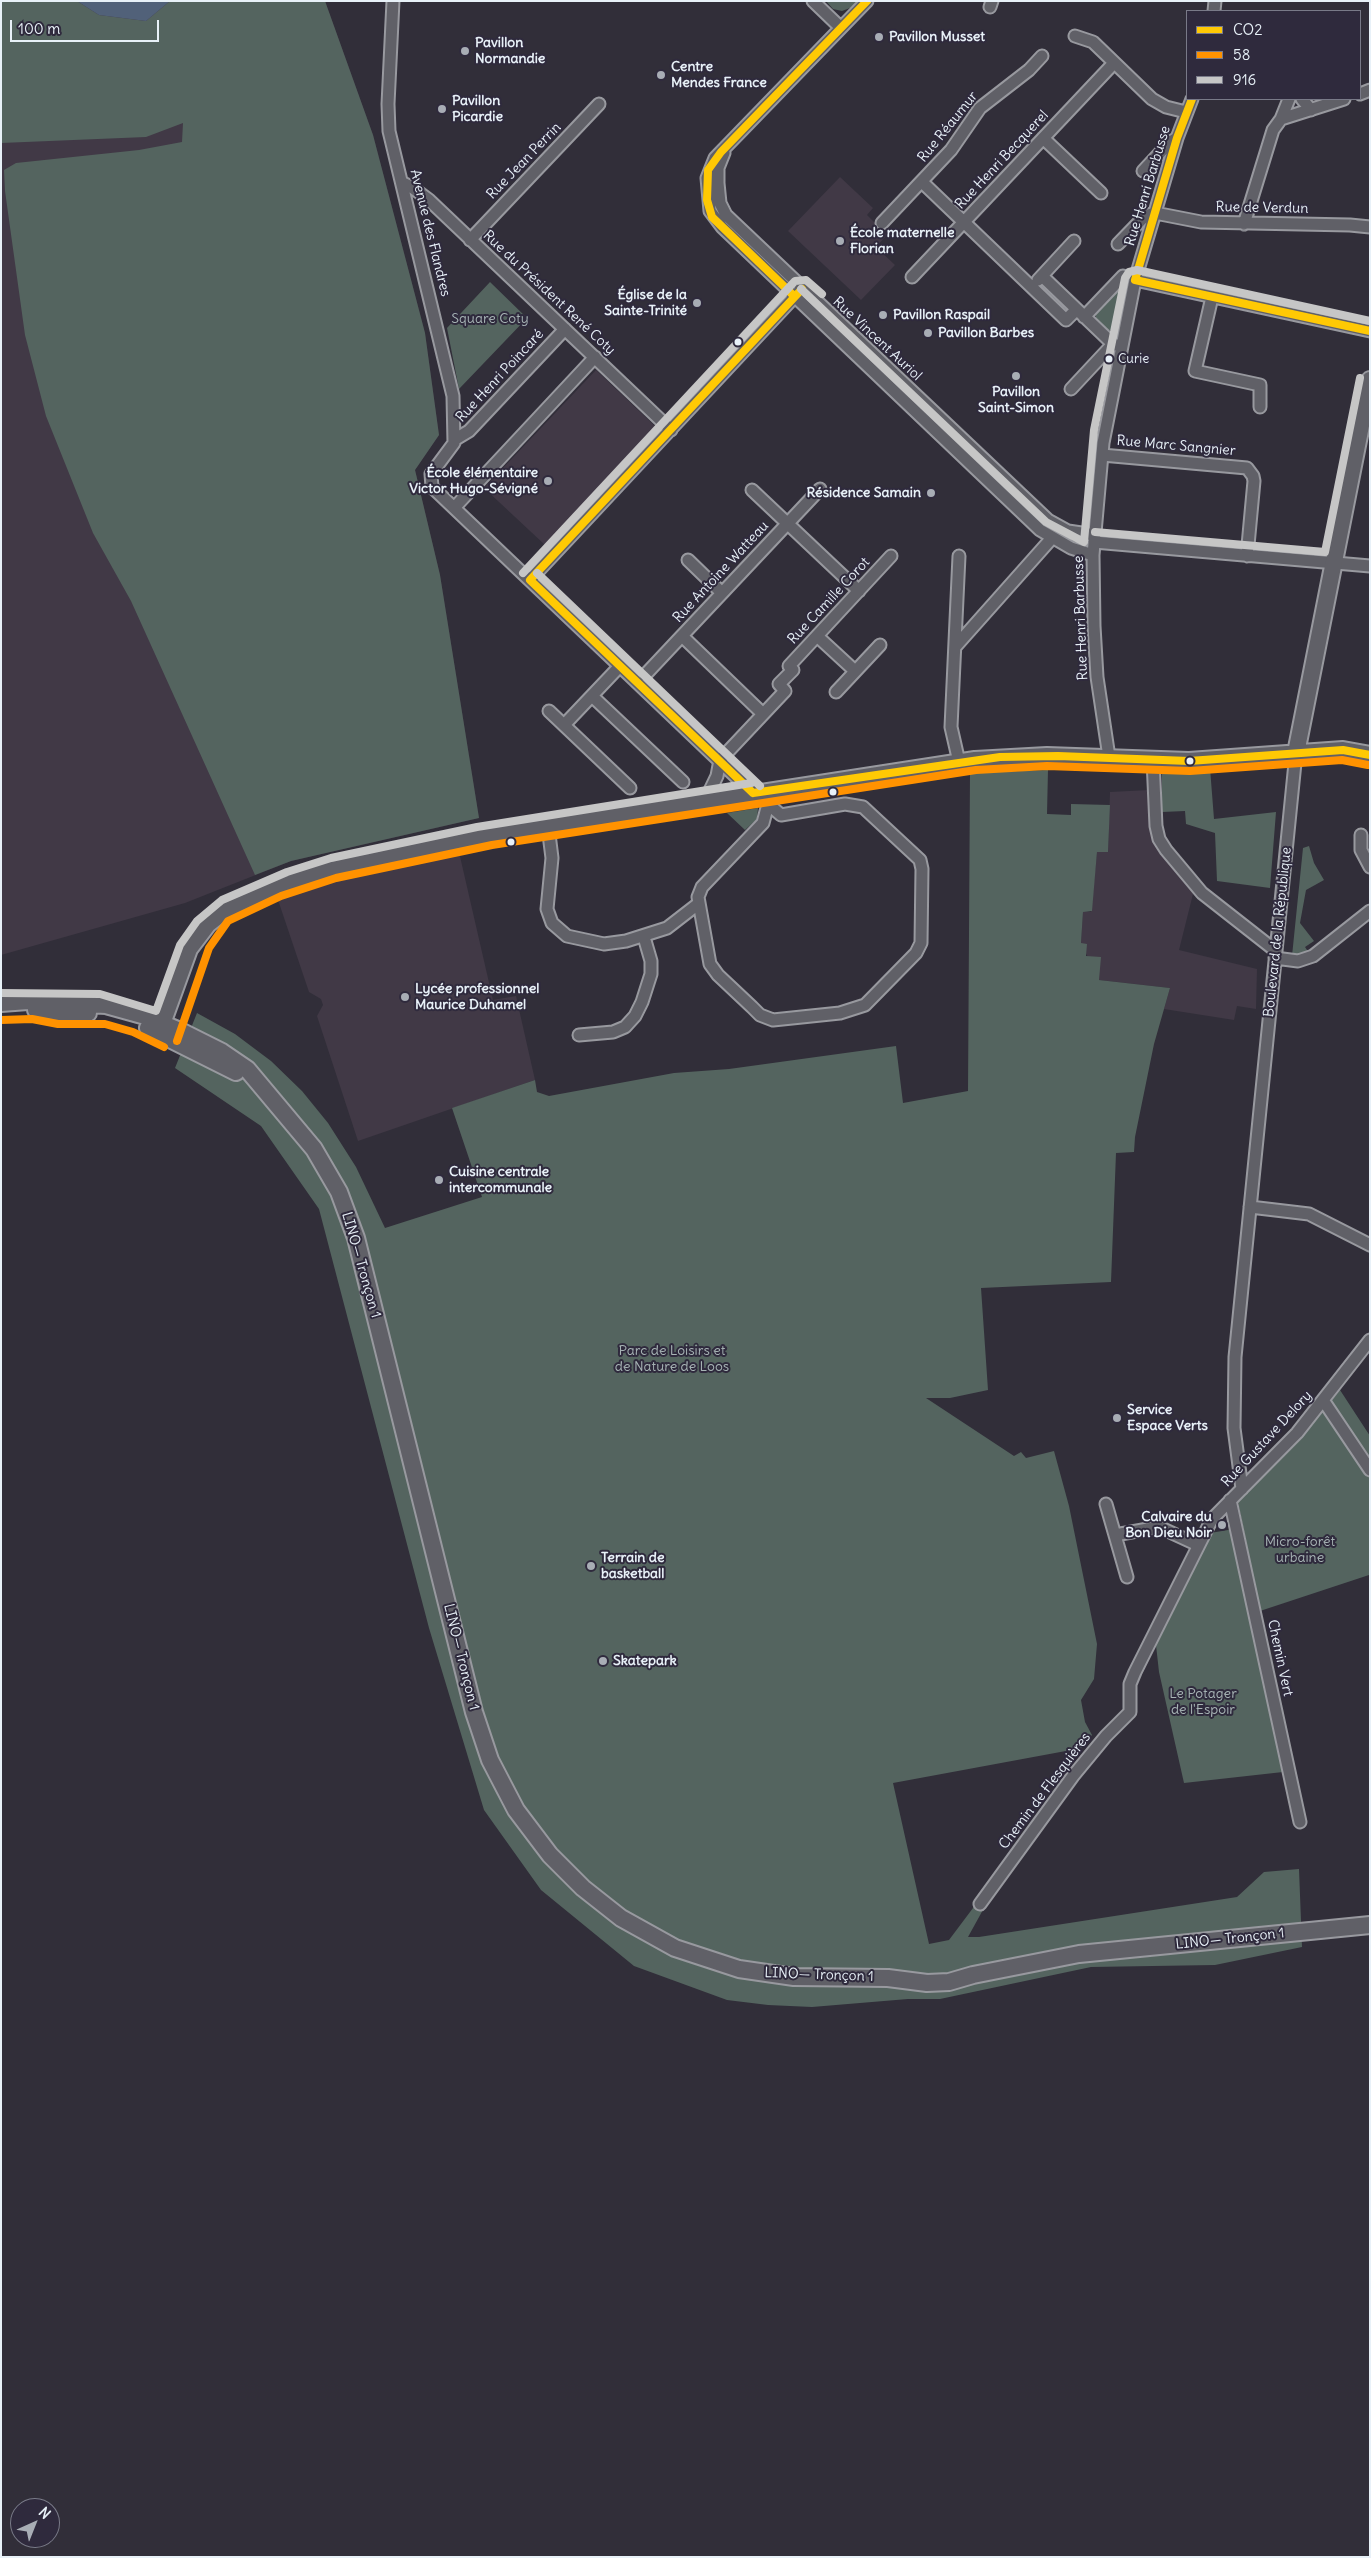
<!DOCTYPE html>
<meta charset="utf-8">
<style>
body{margin:0}
#map{position:relative;width:1371px;height:2558px;overflow:hidden;background:#312e39;font-family:Delius,sans-serif}
canvas{display:block}
.frame{position:absolute;inset:0;border:2px solid #e8f1f8;pointer-events:none}
.legend{position:absolute;left:1186px;top:10px;width:175px;height:90px;box-sizing:border-box;background:#2f2a3d;border:1px solid #797a88;margin:0;padding:6px 9px;list-style:none;font-size:15px;color:#e8f1f8}
.legend li{display:flex;align-items:center;gap:10px;height:25px}
.legend b{width:25px;border:1px solid #797a88}
.north{position:absolute;left:10px;top:2498px;width:50px;height:50px;box-sizing:border-box;background:#2f2a3d;border:1px solid #797a88;border-radius:50%;rotate:44deg;font-size:14px;font-weight:700;line-height:20px;text-align:center;color:#e8f1f8}
.north::after{content:'';display:block;margin:auto;width:18px;height:22px;background:#a8adb5;clip-path:polygon(50% 0,100% 100%,50% 72%,0 100%)}
.scale{position:absolute;left:10px;top:20px;width:149px;height:22px;box-sizing:border-box;border:2px solid #e8f1f8;border-top:0;padding-left:6px;font-size:15px;line-height:18px;white-space:nowrap;color:#e8f1f8;-webkit-text-stroke:4px #2f2a3d;paint-order:stroke}
</style>
<div id="map">
<canvas width="1371" height="2558"></canvas>
<div class="frame"></div>
<ul class="legend">
<li><b style="height:6px;background:#ffc904"></b>CO2</li>
<li><b style="height:6px;background:#ff9200"></b>58</li>
<li><b style="height:6px;background:#c6c6c6"></b>916</li>
</ul>
<div class="north">N</div>
<div class="scale">100 m</div>
</div>
<script>
const c = document.querySelector('canvas').getContext('2d');
c.lineJoin = 'round';
function fill(path, color) { c.fillStyle = color; c.fill(path, 'evenodd'); }
const shape = rows => new Path2D(rows.map(r => 'M' + r).join(''));
function stroke(path, color, width, dash) { c.strokeStyle = color; c.lineWidth = width; c.lineCap = dash ? 'butt' : 'round'; c.setLineDash(dash || []); c.stroke(path); }
function label(font, color, halo, rows, align = 'center') {
  c.font = font + ' Delius,sans-serif'; c.lineWidth = 4; c.setLineDash([]); c.textBaseline = 'middle'; c.strokeStyle = halo; c.fillStyle = color; for (const [text, x, y, turn = 0] of rows) {
    c.save(); c.translate(x, y); c.rotate((+turn || 0) * Math.PI / 180); c.textAlign = isNaN(turn) ? turn : align; if (halo) c.strokeText(text, 0, 0); c.fillText(text, 0, 0); c.restore();
  }
}
fill(shape([
 [1,1,325,1,373,135,425,333,439,435,415,470,440,575,479,818,291,861,185,903,1,955],
 [840,177,873,208,867,215,887,235,876,247,895,265,861,300,788,231],
 [596,370,656,427,545,545,484,488],
 [1149,790,1156,843,1166,860,1194,890,1179,950,1257,969,1256,1009,1237,1006,1234,1020,1164,1009,1170,988,1099,980,1081,943,1083,911,1091,912,1097,852,1108,852,1110,792],
 [459,852,493,1000,516,996,535,1080,358,1141,317,1016,323,1005,321,999,309,992,277,897,348,876]
]), '#413946');
fill(shape([
 [1,1,77,1,99,15,146,21,170,1,325,1,373,135,425,333,439,435,415,470,440,575,479,818,291,861,255,875,131,601,93,533,46,416,25,335,5,191,4,170,16,163,139,150,182,142,183,123,146,137,1,143],
 [826,1,858,1,850,8,842,11,833,9],
 [1128,278,1117,324,1112,330,1107,330,1096,321,1096,313],
 [490,282,527,318,459,389,447,328],
 [1210,768,1214,819,1276,812,1270,888,1217,881,1215,833,1186,824,1185,811,1162,812,1162,769],
 [1048,770,1047,814,1071,815,1071,804,1110,805,1108,852,1097,852,1092,911,1083,912,1081,943,1087,944,1086,956,1101,957,1099,980,1170,988,1154,1044,1135,1137,1134,1152,1116,1153,1111,1282,981,1288,988,1390,950,1398,926,1398,1014,1456,1021,1452,1026,1458,1054,1451,1069,1506,1097,1644,1094,1679,1081,1700,1085,1722,1092,1735,1082,1748,893,1783,929,1944,949,1940,976,1904,984,1908,968,1937,979,1937,1237,1897,1264,1872,1299,1869,1302,1947,1215,1965,1091,1967,940,1999,908,1999,812,2007,768,2005,727,2000,634,1966,541,1890,484,1810,429,1628,319,1209,261,1126,175,1068,197,1013,235,1034,271,1061,302,1091,328,1123,356,1167,385,1228,482,1197,452,1108,535,1080,537,1092,549,1096,674,1073,729,1069,896,1046,903,1103,968,1091,970,773],
 [758,808,757,819,745,830,727,813],
 [1309,846,1314,863,1324,880,1306,890,1300,923,1314,941,1305,947,1309,953,1292,956,1303,848],
 [1340,1390,1370,1436,1370,1577,1369,1575,1260,1611,1238,1502,1299,1441],
 [1234,1529,1283,1772,1184,1783,1159,1672,1156,1645,1210,1533]
]), '#54645f');
fill(shape([
 [77,1,170,1,146,21,99,15]
]), '#516179');
const street = shape([
 [393,1,388,104,389,131,453,396,454,443,431,474,432,487,753,793],
 [813,1,840,27],
 [867,1,715,158,707,178,710,211,722,227,1040,530,1071,548,1093,555],
 [990,7,992,1],
 [1214,11,1215,1],
 [1075,36,1093,42,1152,99,1166,107,1186,112],
 [1360,94,1370,90],
 [1302,99,1311,110],
 [1281,119,1344,99],
 [1043,138,1101,193],
 [724,153,718,168,718,183,720,203,726,215,1048,520,1068,531,1095,535],
 [1143,171,1169,143,1177,138],
 [922,182,1066,320,1076,310],
 [403,183,413,188,429,200,671,430],
 [882,223,951,150,980,108,1029,70,1042,56],
 [1244,224,1273,130,1281,119,1289,99],
 [470,240,599,104],
 [1118,244,1145,216,1155,213,1201,222,1350,225,1370,227],
 [1042,276,1113,344],
 [912,277,1114,63],
 [1038,280,1074,241],
 [1135,280,1370,331],
 [1212,297,1195,371,1260,385,1260,407],
 [1084,317,1123,276],
 [1071,389,1113,344,1120,346],
 [454,440,469,431,565,329],
 [1102,455,1247,468,1253,476,1254,481,1247,556],
 [752,490,859,591],
 [454,508,595,357],
 [1094,542,1370,566],
 [959,556,951,727,959,762],
 [688,560,722,593],
 [530,580,799,292],
 [682,636,763,714],
 [817,636,855,671],
 [955,647,1052,538],
 [645,675,820,489],
 [836,692,880,645],
 [592,696,683,782],
 [549,711,630,788],
 [564,725,620,666],
 [1109,757,1097,677,1094,626,1093,555,1103,443,1135,280,1177,138,1192,99],
 [720,760,785,691,779,684,793,670,789,666,891,556],
 [1153,760,1156,826,1159,839,1166,850,1202,893,1276,951],
 [765,791,768,804,763,823,702,887,698,897,710,964,718,975,752,1007,760,1015,773,1020,840,1013,865,1005,916,953,921,943,922,869,920,860,863,807,845,804,781,815,768,804],
 [705,801,717,776,720,760],
 [548,826,552,858,547,909,552,923,567,936,604,944,626,941,667,928,698,904],
 [1361,835,1361,850,1370,867],
 [1275,958,1298,961,1313,956,1370,911],
 [579,1035,613,1032,625,1027,635,1016,642,1002,651,974,651,961,644,937],
 [1250,1207,1309,1214,1370,1245],
 [1323,1400,1370,1470],
 [1242,1489,1234,1428,1235,1357,1296,753],
 [1230,1500,1300,1822],
 [1106,1504,1127,1577],
 [1115,1535,1159,1527,1198,1545],
 [980,1904,1073,1776,1106,1736,1130,1712,1130,1684,1135,1672,1212,1519,1297,1433,1370,1340]
]);
const secondary = shape([
 [1296,753,1370,380],
 [1,1003,28,1001,106,1005,142,1015,180,1031,222,1052,247,1069,314,1149,339,1192,356,1238,474,1712,490,1760,516,1810,550,1855,583,1888,621,1918,675,1948,739,1969,794,1977,888,1978,927,1983,949,1982,973,1975,1079,1954,1370,1925],
 [36,1010,59,1014,88,1013],
 [148,1028,236,1072],
 [159,1032,189,949,208,924,227,909,277,887,333,868,490,835,975,760,1047,756,1189,761,1343,750,1370,755]
]);
stroke(street, '#98999f', 15);
stroke(secondary, '#98999f', 20);
stroke(street, '#606067', 11);
stroke(secondary, '#606067', 16);
stroke(shape([
 [1135,280,1370,331],
 [1135,280,1177,138,1192,99],
 [794,296,712,217,707,200,708,170,721,152,867,1],
 [530,580,802,289],
 [530,580,753,793],
 [753,793,1000,757,1058,756,1189,761,1343,750,1370,755]
]), '#ffc904', 8);
stroke(shape([
 [1,1020,32,1019,58,1024,105,1024,133,1032,164,1047],
 [177,1041,209,948,228,921,281,896,336,878,492,845,976,770,1047,766,1190,771,1342,760,1368,765]
]), '#ff9200', 8);
stroke(shape([
 [801,289,1046,522,1084,542,1094,430,1125,278,1129,272,1137,270,1370,321],
 [1095,532,1325,552,1360,378],
 [523,573,795,281,806,280,822,294],
 [537,573,760,786],
 [1,993,100,994,156,1011,180,945,197,921,222,900,287,872,331,858,477,827,751,783]
]), '#c6c6c6', 8);
for (const [x, y, r, color] of [
 [879,37,5,"#a8adb5"],
 [465,51,5,"#a8adb5"],
 [661,75,5,"#a8adb5"],
 [442,109,5,"#a8adb5"],
 [840,241,5,"#a8adb5"],
 [697,303,5,"#a8adb5"],
 [883,315,5,"#a8adb5"],
 [928,333,5,"#a8adb5"],
 [738,342,4.5,"#e8f1f8"],
 [1109,359,4.5,"#e8f1f8"],
 [1016,376,5,"#a8adb5"],
 [548,481,5,"#a8adb5"],
 [931,493,5,"#a8adb5"],
 [1190,761,4.5,"#e8f1f8"],
 [833,792,4.5,"#e8f1f8"],
 [511,842,4.5,"#e8f1f8"],
 [405,997,5,"#a8adb5"],
 [439,1180,5,"#a8adb5"],
 [1117,1418,5,"#a8adb5"],
 [1222,1525,5,"#a8adb5"],
 [591,1566,5,"#a8adb5"],
 [603,1661,5,"#a8adb5"]
]) { const dot = new Path2D(); dot.arc(x, y, r, 0, 2 * Math.PI); c.fillStyle = color; c.fill(dot); stroke(dot, '#2f2a3d', 2); }
label('13px', '#e8f1f8', '#2f2a3d', [
 ["Curie",1118,359]
], 'left');
label('bold 14px', '#e8f1f8', '#2f2a3d', [
 ["Pavillon Musset",889,37],
 ["Pavillon",475,43],
 ["Normandie",475,59],
 ["Centre",671,67],
 ["Mendes France",671,83],
 ["Pavillon",452,101],
 ["Picardie",452,117],
 ["École maternelle",850,233],
 ["Florian",850,249],
 ["Église de la",687,295,"right"],
 ["Sainte-Trinité",687,311,"right"],
 ["Pavillon Raspail",893,315],
 ["Pavillon Barbes",938,333],
 ["Pavillon",1016,392,"center"],
 ["Saint-Simon",1016,408,"center"],
 ["École élémentaire",538,473,"right"],
 ["Victor Hugo-Sévigné",538,489,"right"],
 ["Résidence Samain",921,493,"right"],
 ["Lycée professionnel",415,989],
 ["Maurice Duhamel",415,1005],
 ["Cuisine centrale",449,1172],
 ["intercommunale",449,1188],
 ["Service",1127,1410],
 ["Espace Verts",1127,1426],
 ["Calvaire du",1212,1517,"right"],
 ["Bon Dieu Noir",1212,1533,"right"],
 ["Terrain de",601,1558],
 ["basketball",601,1574],
 ["Skatepark",613,1661]
], 'left');
label('14px', '#e8f1f8', '#2f2a3d', [
 ["Rue Réaumur",948,127,-51],
 ["Rue Henri Becquerel",1002,160,-47],
 ["Rue Jean Perrin",524,161,-46],
 ["Rue Henri Barbusse",1148,186,-73],
 ["Rue de Verdun",1262,208,1],
 ["Avenue des Flandres",430,233,76],
 ["Rue du Président René Coty",549,293,43],
 ["Rue Vincent Auriol",877,339,43],
 ["Rue Henri Poincaré",500,376,-47],
 ["Rue Marc Sangnier",1176,446,5],
 ["Rue Antoine Watteau",721,572,-47],
 ["Rue Camille Corot",829,601,-47],
 ["Rue Henri Barbusse",1081,618,-92],
 ["Boulevard de la République",1278,932,-84],
 ["LINO— Tronçon 1",361,1265,74],
 ["Rue Gustave Delory",1267,1439,-47],
 ["LINO— Tronçon 1",461,1657,76],
 ["Chemin Vert",1280,1658,78],
 ["Chemin de Flesquières",1045,1791,-53],
 ["LINO— Tronçon 1",1230,1939,-6],
 ["LINO— Tronçon 1",819,1975,2]
]);
label('14px', '#a8b5b6', '#2f2a3d', [
 ["Square Coty",490,319],
 ["Parc de Loisirs et",672,1351],
 ["de Nature de Loos",672,1367],
 ["Micro-forêt",1300,1542],
 ["urbaine",1300,1558],
 ["Le Potager",1203,1694],
 ["de l'Espoir",1203,1710]
]);
</script>
